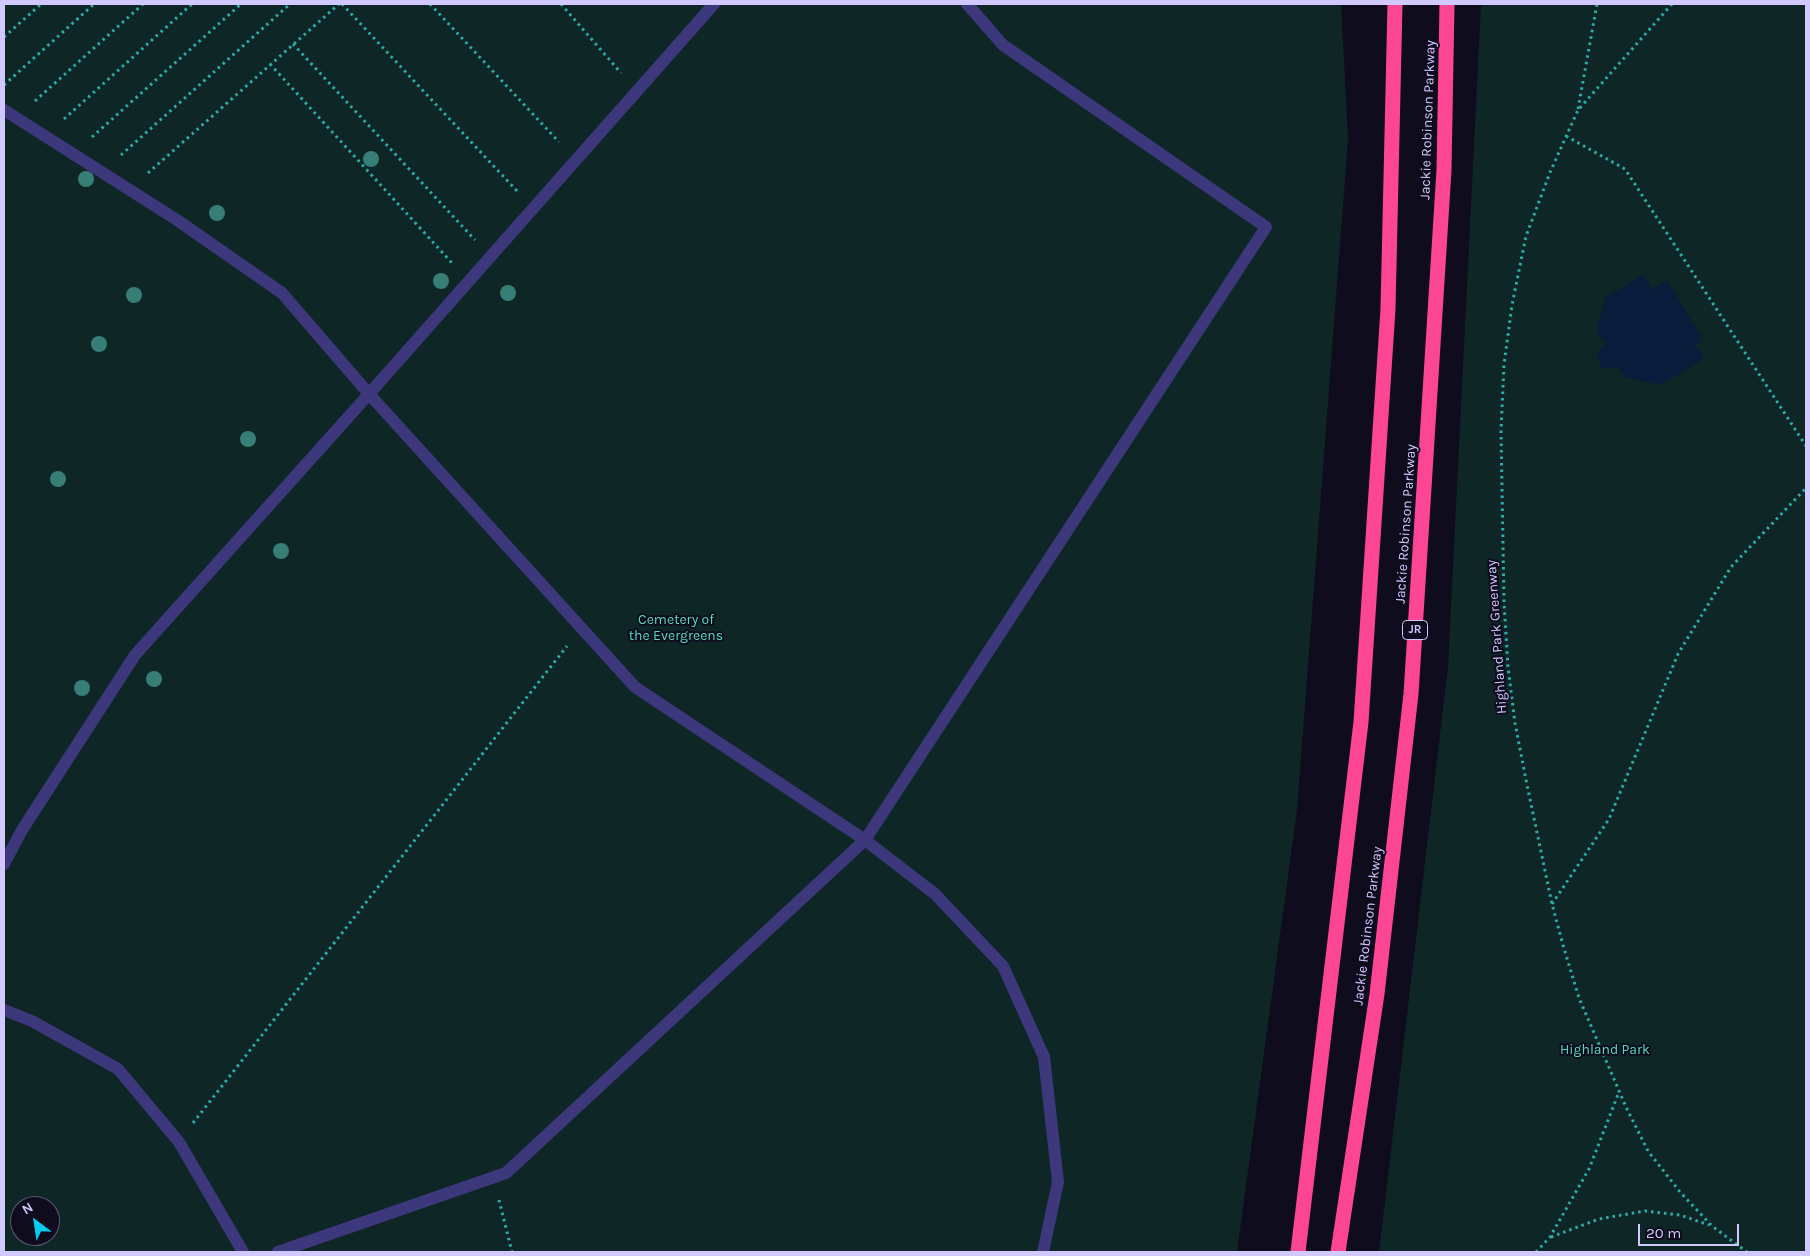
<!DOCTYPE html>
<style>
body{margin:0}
#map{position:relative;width:1810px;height:1256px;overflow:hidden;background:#0f0c1d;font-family:Karla,sans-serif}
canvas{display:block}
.frame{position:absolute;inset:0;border:5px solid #d1c8fe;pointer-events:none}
.north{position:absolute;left:10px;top:1196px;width:50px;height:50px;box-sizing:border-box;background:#0f0c1d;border:1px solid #5d5777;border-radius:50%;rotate:329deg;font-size:14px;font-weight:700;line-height:20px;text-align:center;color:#d1c8fe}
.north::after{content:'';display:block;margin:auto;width:18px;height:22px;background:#04ceef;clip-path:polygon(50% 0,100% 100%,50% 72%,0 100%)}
.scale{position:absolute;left:1638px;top:1224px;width:101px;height:22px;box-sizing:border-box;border:2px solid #d1c8fe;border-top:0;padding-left:6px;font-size:15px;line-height:18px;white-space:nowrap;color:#d1c8fe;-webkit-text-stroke:4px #0f0c1d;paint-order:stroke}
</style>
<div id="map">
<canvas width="1810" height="1256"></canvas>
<div class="frame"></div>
<div class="north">N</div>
<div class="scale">20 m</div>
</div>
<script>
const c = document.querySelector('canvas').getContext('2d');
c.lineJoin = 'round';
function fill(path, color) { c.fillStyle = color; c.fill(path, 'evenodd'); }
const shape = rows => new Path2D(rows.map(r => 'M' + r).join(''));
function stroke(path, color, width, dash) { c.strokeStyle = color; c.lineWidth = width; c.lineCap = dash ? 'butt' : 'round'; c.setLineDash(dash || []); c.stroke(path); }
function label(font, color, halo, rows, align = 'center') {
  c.font = font + ' Karla,sans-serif'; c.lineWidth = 4; c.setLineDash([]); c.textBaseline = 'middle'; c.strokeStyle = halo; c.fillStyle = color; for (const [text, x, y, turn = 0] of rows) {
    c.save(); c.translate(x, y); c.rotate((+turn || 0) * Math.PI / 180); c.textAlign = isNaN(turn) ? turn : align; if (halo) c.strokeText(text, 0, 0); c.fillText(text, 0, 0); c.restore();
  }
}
fill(shape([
 [4,4,1341,4,1348,139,1297,810,1237,1252,4,1252],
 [20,1206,50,1206,50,1236,20,1236],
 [1481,4,1806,4,1806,1252,1379,1252,1448,667]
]), '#0f2627');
fill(shape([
 [1643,275,1652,289,1667,280,1703,340,1695,345,1704,358,1661,385,1625,377,1618,366,1613,369,1601,367,1597,358,1600,348,1605,343,1597,332,1605,298]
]), '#0b1b3c');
stroke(shape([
 [342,4,517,191],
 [430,4,559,142],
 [561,4,621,73],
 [1672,4,1578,110,1551,170,1526,236,1512,305,1504,365,1501,431,1504,602,1508,667,1515,723,1527,785,1552,904,1563,945,1579,998,1626,1107,1648,1151,1680,1192,1712,1226,1747,1252],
 [4,37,41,4],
 [293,44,475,240],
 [270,64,452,263],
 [4,85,94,4],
 [35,101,143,4],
 [1578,109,1597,4],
 [64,119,192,4],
 [1566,136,1625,169,1806,446],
 [92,137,241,4],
 [121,155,290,4],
 [148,173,339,4],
 [1552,904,1609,819,1678,654,1731,567,1806,488],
 [193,1123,567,646],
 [499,1200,512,1252],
 [1551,1237,1599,1219,1645,1211,1680,1215,1709,1225],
 [1536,1252,1550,1237,1589,1169,1619,1092]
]), '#2eacaa', 3, [2.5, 4]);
stroke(shape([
 [4,110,177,220,282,293,369,394,635,687,865,840,935,894,1003,966,1044,1057,1058,1182,1043,1252],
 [4,864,22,830,135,655,369,394,714,4],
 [4,1010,32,1021,118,1069,179,1142,243,1252],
 [278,1252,506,1173,865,840,1266,227,1003,45,967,4]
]), '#3d377b', 12);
stroke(shape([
 [1298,1252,1361,722,1388,309,1395,4],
 [1338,1252,1377,994,1411,694,1444,170,1447,4]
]), '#fc4695', 15);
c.fillStyle = '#377e77';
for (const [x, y] of [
 [371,159],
 [86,179],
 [217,213],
 [441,281],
 [508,293],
 [134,295],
 [99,344],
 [248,439],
 [58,479],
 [281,551],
 [154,679],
 [82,688]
]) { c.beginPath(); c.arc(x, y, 8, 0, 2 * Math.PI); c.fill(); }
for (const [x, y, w] of [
 [1415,630,25]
]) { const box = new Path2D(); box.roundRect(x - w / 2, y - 9.5, w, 19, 4); c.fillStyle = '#0f0c1d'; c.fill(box); stroke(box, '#d1c8fe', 1); }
label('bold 12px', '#d1c8fe', null, [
 ["JR",1415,630]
]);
label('14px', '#d1c8fe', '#0f0c1d', [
 ["Jackie Robinson Parkway",1428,120,-88],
 ["Jackie Robinson Parkway",1406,524,-86],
 ["Highland Park Greenway",1497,637,-94],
 ["Jackie Robinson Parkway",1368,926,-83]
]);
label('14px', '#57dcc0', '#0f0c1d', [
 ["Cemetery of",676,620],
 ["the Evergreens",676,636],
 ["Highland Park",1605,1050]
]);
</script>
